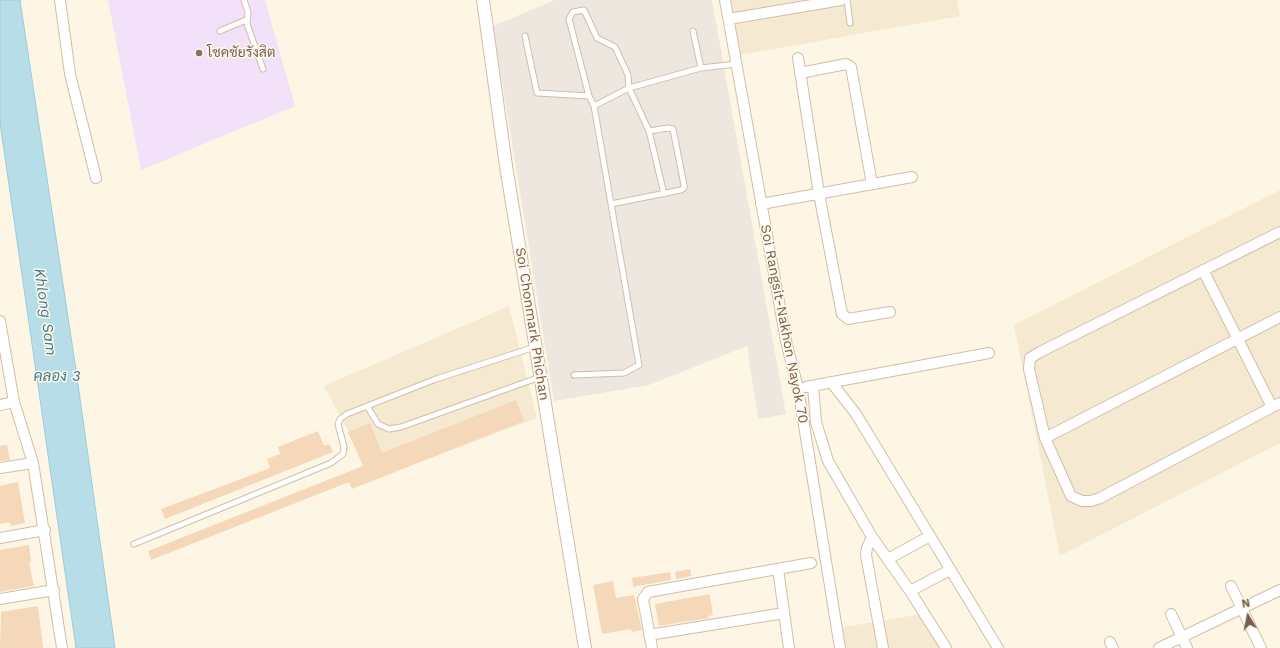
<!DOCTYPE html>
<meta charset="utf-8">
<style>
body{margin:0}
#map{position:relative;width:1280px;height:648px;overflow:hidden;background:#fef6e4;font-family:"Work Sans",sans-serif}
canvas{display:block}
.north{position:absolute;left:1228px;top:596px;width:40px;height:40px;-webkit-text-stroke:3px #fff9ec;paint-order:stroke;rotate:350deg;font-size:11px;font-weight:700;line-height:16px;text-align:center;color:#785d48}
.north::after{content:'';display:block;margin:auto;width:14px;height:18px;background:#785d48;clip-path:polygon(50% 0,100% 100%,50% 72%,0 100%)}
</style>
<div id="map">
<canvas width="1280" height="648"></canvas>
<div class="north">N</div>
</div>
<script>
const c = document.querySelector('canvas').getContext('2d');
c.lineJoin = 'round';
function fill(path, color) { c.fillStyle = color; c.fill(path, 'evenodd'); }
const shape = rows => new Path2D(rows.map(r => 'M' + r).join(''));
function stroke(path, color, width, dash) { c.strokeStyle = color; c.lineWidth = width; c.lineCap = dash ? 'butt' : 'round'; c.setLineDash(dash || []); c.stroke(path); }
function label(font, color, halo, rows, align = 'center') {
  c.font = font + ' "Work Sans",Sarabun,sans-serif'; c.lineWidth = 3; c.setLineDash([]); c.textBaseline = 'middle'; c.strokeStyle = halo; c.fillStyle = color; for (const [text, x, y, turn = 0] of rows) {
    c.save(); c.translate(x, y); c.rotate((+turn || 0) * Math.PI / 180); c.textAlign = isNaN(turn) ? turn : align; if (halo) c.strokeText(text, 0, 0); c.fillText(text, 0, 0); c.restore();
  }
}
fill(shape([
 [729,0,957,0,960,16,740,55],
 [1280,190,1280,443,1060,556,1014,325],
 [509,306,537,418,374,479,324,386],
 [922,614,943,648,842,648,838,628]
]), '#f6e9d2');
fill(shape([
 [555,0,712,0,786,414,758,419,747,346,649,385,554,401,493,26]
]), '#ede7df');
fill(shape([
 [108,0,265,0,295,106,141,170]
]), '#f3e1fa');
const water = shape([
 [0,0,20,0,76,370,115,648,76,648,0,123,0,0]
]);
fill(water, '#b7dde9');
stroke(water, '#9dcbdb', 1);
fill(shape([
 [516,400,524,421,352,489,349,482,151,560,148,551,363,466,348,432,370,423,382,453],
 [318,431,324,446,329,444,333,452,165,519,161,509,270,468,267,459,280,454,278,447],
 [7,445,10,460,0,461,0,446],
 [18,482,25,523,11,526,10,522,0,524,0,486],
 [29,545,31,562,29,562,34,586,0,592,0,550],
 [690,569,691,576,676,579,675,572],
 [670,572,671,580,633,587,632,578],
 [613,581,616,598,634,595,642,630,632,632,631,629,602,634,593,585],
 [710,594,713,615,708,616,709,618,659,626,655,604],
 [38,606,43,648,0,648,1,612]
]), '#f5d7ba');
const service = shape([
 [244,0,248,12,247,24,263,69],
 [847,0,850,23],
 [220,31,246,20],
 [693,31,701,68],
 [525,36,537,93,589,96,594,106,629,88,701,68,736,64],
 [589,96,569,19,573,12,584,10,597,38,615,47,628,75,629,88,649,131,668,128,673,129,684,185,684,188,681,190,611,204],
 [649,131,664,194],
 [574,375,624,373,639,365,594,106],
 [367,406,378,424,389,429,401,427,540,377],
 [134,544,331,463,343,454,344,447,338,424,340,419,347,414,436,379,535,347]
]);
const minor = shape([
 [60,0,70,74,96,178],
 [725,0,786,341,798,388,840,648],
 [729,19,841,0],
 [798,58,819,194,842,314,848,319,890,312],
 [800,73,846,64,851,67,872,184],
 [761,204,912,177],
 [1280,232,1040,352,1030,358,1029,369,1045,438,1071,496,1082,501,1091,501,1100,498,1280,403],
 [1203,270,1272,407],
 [0,321,14,402,33,463,62,648],
 [831,382,856,414,998,648],
 [813,386,816,422,828,461,872,537,910,591,946,648],
 [806,387,989,353],
 [0,405,14,402],
 [1045,438,1280,317],
 [0,468,33,463],
 [872,537,867,548,866,555,883,648],
 [0,538,45,530],
 [888,559,930,536],
 [778,569,789,648],
 [1231,586,1261,648],
 [910,591,950,570],
 [0,599,54,590],
 [1171,614,1187,648],
 [649,635,784,613],
 [1110,642,1113,648],
 [652,648,643,599,648,592,811,563],
 [1159,648,1280,590]
]);
const tertiary = shape([
 [483,0,506,166,585,648]
]);
stroke(service, '#d0beaa', 7);
stroke(minor, '#d0beaa', 12);
stroke(tertiary, '#d0beaa', 14);
stroke(service, '#fff', 5);
stroke(minor, '#fff', 10);
stroke(tertiary, '#fff', 12);
for (const [x, y, r, color] of [
 [199,53,4,"#8d6e63"]
]) { const dot = new Path2D(); dot.arc(x, y, r, 0, 2 * Math.PI); c.fillStyle = color; c.fill(dot); stroke(dot, '#fff9ec', 1.5); }
label('14px', '#785e54', '#fff9ec', [
 ["โชคชัยรังสิต",207,53]
], 'left');
label('14px', '#785d48', '#fff9ec', [
 ["Soi Chonmark Phichan",532,324,81],
 ["Soi Rangsit-Nakhon Nayok 70",784,324,79]
]);
label('italic 15px', '#40798d', '#fff9ec', [
 ["Khlong Sam",45,312,82],
 ["คลอง 3",57,377]
]);
</script>
